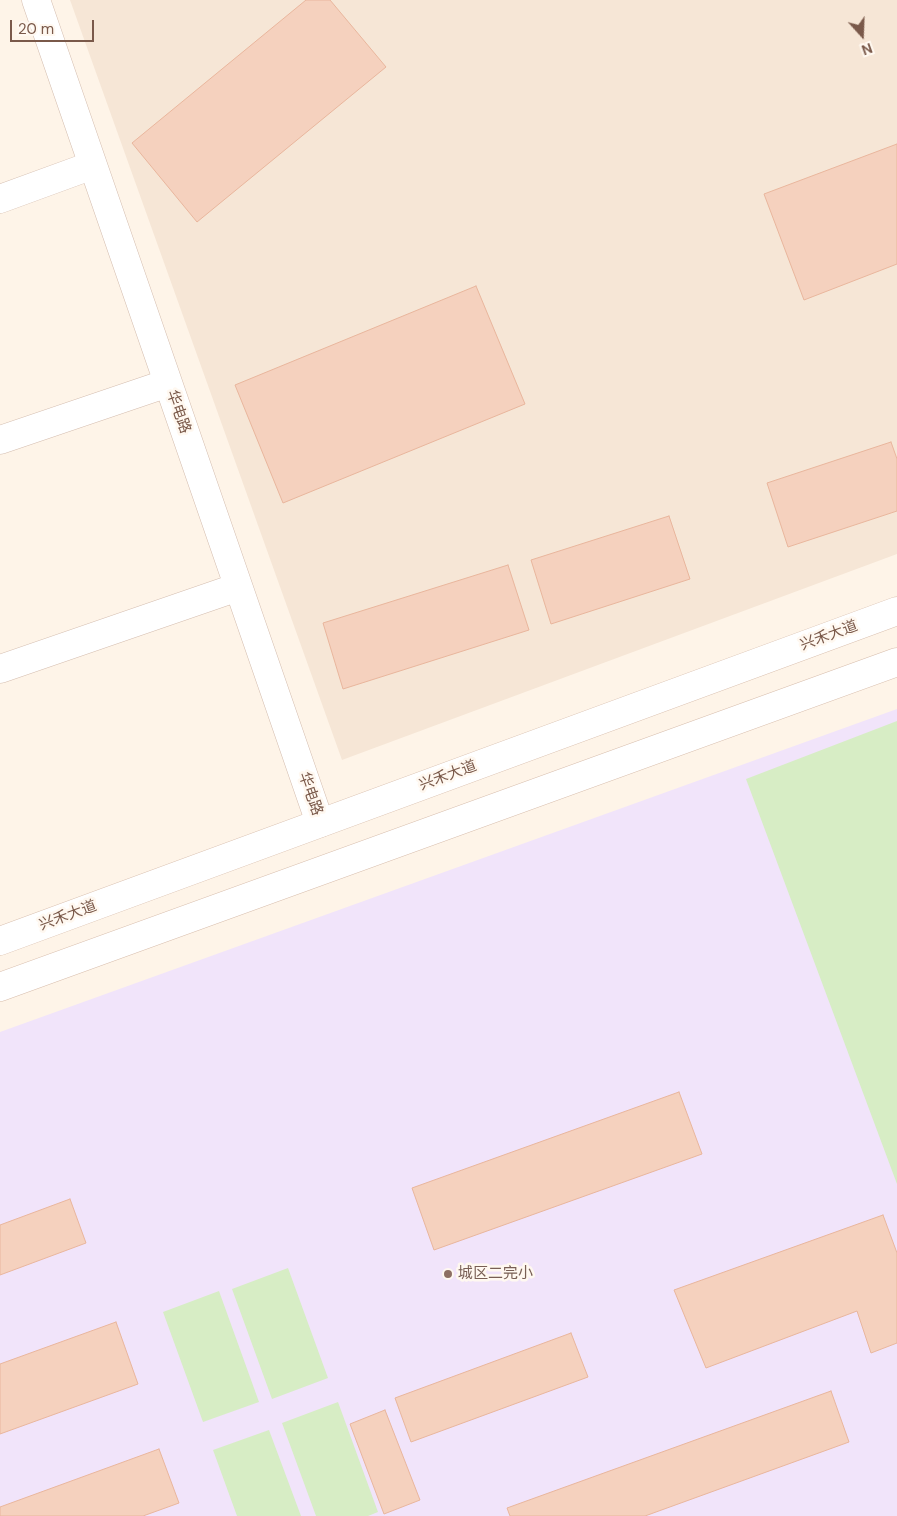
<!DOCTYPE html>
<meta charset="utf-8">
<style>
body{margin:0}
#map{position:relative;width:897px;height:1516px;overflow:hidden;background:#fef4e8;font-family:"DM Sans",sans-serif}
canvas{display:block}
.north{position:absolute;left:837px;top:10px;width:50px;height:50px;-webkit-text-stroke:4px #fff8f0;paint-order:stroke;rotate:160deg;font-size:14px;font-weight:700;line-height:20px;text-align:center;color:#7a594a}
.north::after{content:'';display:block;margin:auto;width:18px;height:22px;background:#7a594a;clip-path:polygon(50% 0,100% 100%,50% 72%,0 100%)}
.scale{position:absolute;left:10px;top:20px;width:84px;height:22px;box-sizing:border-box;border:2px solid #7a594a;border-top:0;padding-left:6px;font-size:15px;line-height:18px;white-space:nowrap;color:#7a594a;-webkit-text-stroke:4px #fff8f0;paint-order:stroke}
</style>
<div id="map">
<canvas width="897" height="1516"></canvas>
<div class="north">N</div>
<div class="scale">20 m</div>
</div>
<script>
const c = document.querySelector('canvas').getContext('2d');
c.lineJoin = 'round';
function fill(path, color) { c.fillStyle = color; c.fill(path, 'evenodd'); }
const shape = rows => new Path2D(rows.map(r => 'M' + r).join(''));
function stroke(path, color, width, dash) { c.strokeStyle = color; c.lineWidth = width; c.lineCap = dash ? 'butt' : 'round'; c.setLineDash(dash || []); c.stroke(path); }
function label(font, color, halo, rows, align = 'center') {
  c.font = font + ' "DM Sans","Noto Sans SC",sans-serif'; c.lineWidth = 5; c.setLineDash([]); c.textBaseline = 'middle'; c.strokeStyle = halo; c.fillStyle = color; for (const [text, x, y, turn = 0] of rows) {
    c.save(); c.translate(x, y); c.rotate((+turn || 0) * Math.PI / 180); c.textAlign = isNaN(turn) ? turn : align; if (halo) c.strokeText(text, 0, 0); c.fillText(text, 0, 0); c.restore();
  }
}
fill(shape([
 [70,0,897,0,897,554,342,760]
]), '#f6e6d6');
fill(shape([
 [897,709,897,1516,0,1516,0,1032]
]), '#f1e4fa');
fill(shape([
 [897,721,897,1184,746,779],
 [288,1268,328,1378,272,1399,232,1289],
 [219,1291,259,1402,203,1422,163,1312],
 [338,1402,378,1512,368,1516,316,1516,282,1423],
 [269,1430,301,1516,237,1516,213,1450]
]), '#d7edc5');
const building = shape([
 [306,0,330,0,386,67,197,222,132,143,306,0],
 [897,144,897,264,804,300,764,194,897,144],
 [476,286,525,404,283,503,235,385,476,286],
 [891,442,897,459,897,511,788,547,767,483,891,442],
 [669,516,690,579,551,624,531,560,669,516],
 [508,565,529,630,343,689,323,623,508,565],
 [679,1092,702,1154,434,1250,412,1188,679,1092],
 [70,1199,86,1243,0,1275,0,1225,70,1199],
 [883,1215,897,1253,897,1343,871,1353,857,1311,706,1368,674,1290,883,1215],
 [116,1322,138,1384,0,1434,0,1364,116,1322],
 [571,1333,588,1377,411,1442,395,1398,571,1333],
 [831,1391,849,1442,645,1516,510,1516,507,1508,831,1391],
 [385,1410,420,1500,384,1514,350,1424,385,1410],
 [159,1449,179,1503,143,1516,0,1516,0,1507,159,1449]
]);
fill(building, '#f5d1be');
stroke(building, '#e9b69d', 1);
const tertiary = shape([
 [36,0,320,823],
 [0,199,93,165],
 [0,440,168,383],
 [0,669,238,587]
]);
const secondary = shape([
 [0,941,897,611],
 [0,987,897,662]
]);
stroke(tertiary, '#d4bdaf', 29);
stroke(secondary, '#d7bdac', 29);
stroke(tertiary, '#fff', 28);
stroke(secondary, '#fff', 28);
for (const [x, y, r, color] of [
 [448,1274,5,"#8d6e63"]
]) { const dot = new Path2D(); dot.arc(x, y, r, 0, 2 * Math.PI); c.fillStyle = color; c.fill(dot); stroke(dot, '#fff8f0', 2); }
label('15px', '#7a594a', '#fff8f0', [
 ["华电路",178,412,71],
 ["兴禾大道",829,636,-20],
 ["兴禾大道",448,776,-20],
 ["华电路",310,794,71],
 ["兴禾大道",68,916,-20]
]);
label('15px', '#785e54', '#fff8f0', [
 ["城区二完小",458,1274]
], 'left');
</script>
